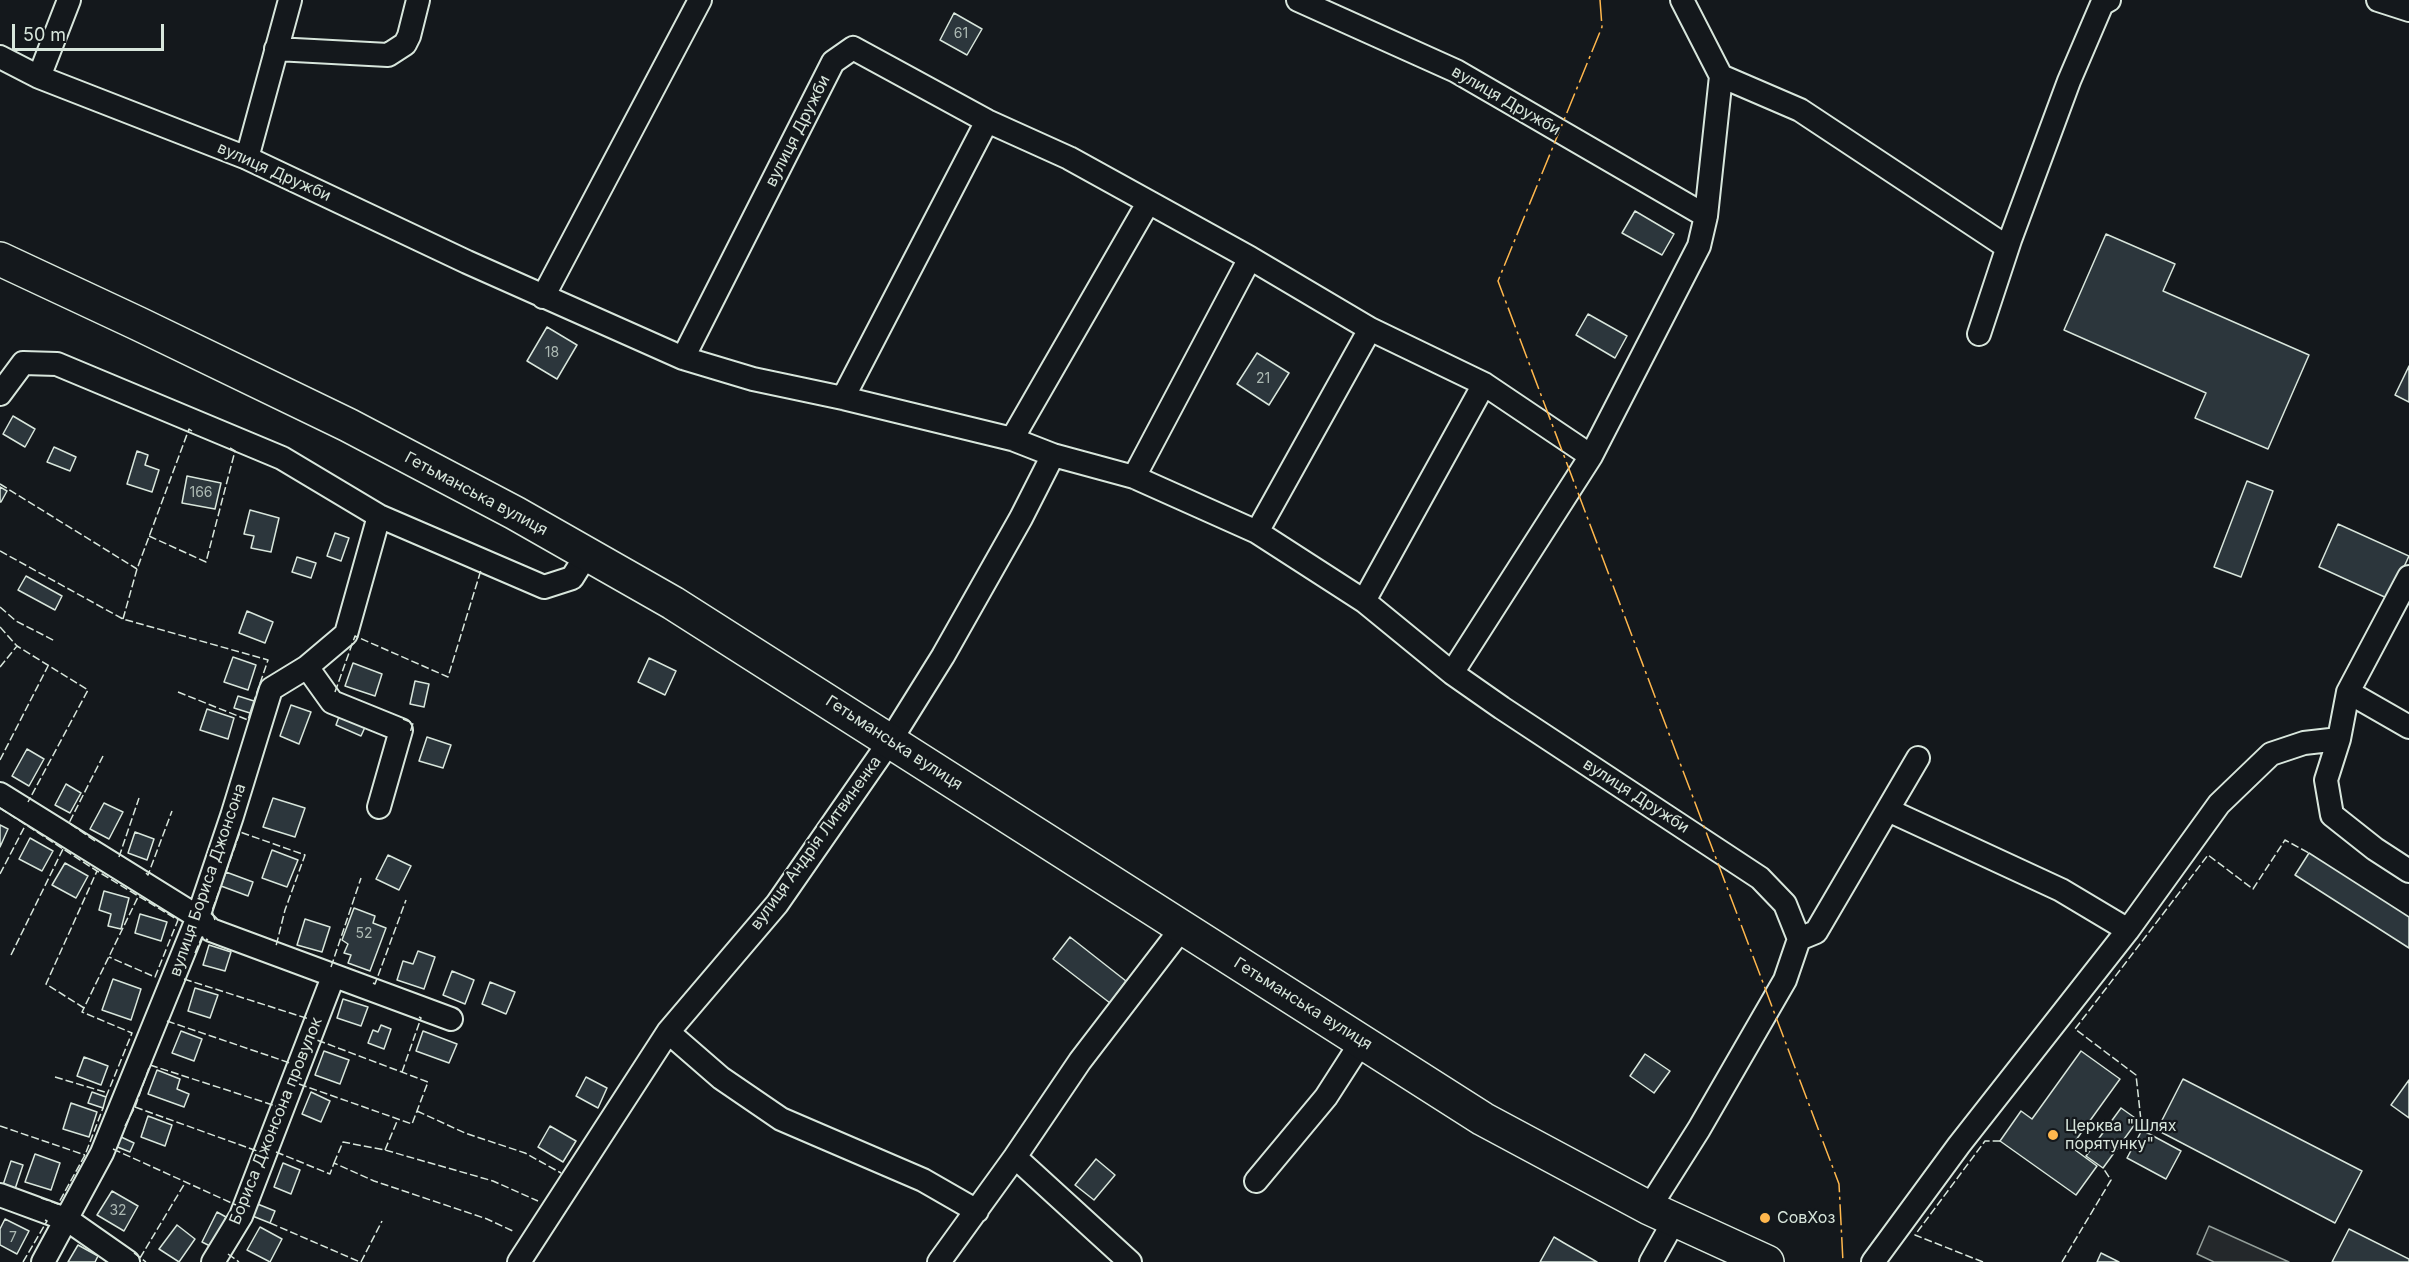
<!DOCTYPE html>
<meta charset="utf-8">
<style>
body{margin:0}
#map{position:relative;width:2409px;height:1262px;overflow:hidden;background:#14181c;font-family:Inter,sans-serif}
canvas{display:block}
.scale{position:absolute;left:12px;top:24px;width:152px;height:27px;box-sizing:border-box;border:3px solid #d8e6dc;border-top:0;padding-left:8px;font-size:18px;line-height:21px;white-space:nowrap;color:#d8e6dc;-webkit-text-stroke:4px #14181c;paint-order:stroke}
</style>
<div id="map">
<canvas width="2409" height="1262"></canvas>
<div class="scale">50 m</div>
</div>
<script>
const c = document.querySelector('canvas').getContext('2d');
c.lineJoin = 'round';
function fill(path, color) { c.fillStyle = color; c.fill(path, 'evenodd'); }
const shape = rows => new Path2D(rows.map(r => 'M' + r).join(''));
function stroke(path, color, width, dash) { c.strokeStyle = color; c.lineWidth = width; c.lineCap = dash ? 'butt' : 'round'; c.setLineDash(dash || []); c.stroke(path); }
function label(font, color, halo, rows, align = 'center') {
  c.font = font + ' Inter,sans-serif'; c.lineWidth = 4.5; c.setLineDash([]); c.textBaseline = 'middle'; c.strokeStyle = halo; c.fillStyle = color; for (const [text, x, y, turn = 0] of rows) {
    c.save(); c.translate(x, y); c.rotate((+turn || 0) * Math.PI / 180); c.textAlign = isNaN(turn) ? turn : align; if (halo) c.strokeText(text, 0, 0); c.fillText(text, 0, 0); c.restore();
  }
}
const parking = shape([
 [2209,1226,2289,1262,2214,1262,2197,1254,2209,1226]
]);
fill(parking, '#24282b');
stroke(parking, '#939e99', 1.5);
const building = shape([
 [954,13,982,29,967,55,940,40,954,13],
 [1635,211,1674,234,1662,255,1622,233,1635,211],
 [2106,234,2175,264,2163,291,2309,355,2268,449,2195,418,2206,393,2064,330,2106,234],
 [1588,314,1627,336,1615,358,1576,335,1588,314],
 [547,327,577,345,557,379,527,361,547,327],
 [1257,353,1289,373,1269,405,1237,384,1257,353],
 [2409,366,2409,402,2395,395,2409,366],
 [13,416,35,429,25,447,3,434,13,416],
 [54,447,76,457,70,471,47,462,54,447],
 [137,451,148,455,145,465,159,470,152,492,127,484,137,451],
 [187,476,221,483,215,509,182,503,187,476],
 [2247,481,2273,491,2241,577,2214,567,2247,481],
 [0,487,7,491,1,502,0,502,0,487],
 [250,510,279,518,271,552,251,548,254,536,244,534,250,510],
 [2338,524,2409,556,2389,599,2319,567,2338,524],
 [335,533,349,538,341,561,327,556,335,533],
 [297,557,316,563,311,578,292,572,297,557],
 [26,576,62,596,55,610,18,590,26,576],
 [247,611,273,622,265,643,239,633,247,611],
 [233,657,256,665,248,690,224,682,233,657],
 [649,658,676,671,665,695,638,682,649,658],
 [353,663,382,674,375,696,345,686,353,663],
 [415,681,429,684,424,707,410,704,415,681],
 [238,696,254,701,250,713,234,708,238,696],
 [291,705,311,712,299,744,280,736,291,705],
 [207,709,234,718,228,739,200,730,207,709],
 [340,714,366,725,361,736,336,725,340,714],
 [427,737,451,745,443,768,419,761,427,737],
 [27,749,44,759,29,786,12,776,27,749],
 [66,784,81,793,70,813,55,805,66,784],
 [273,798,305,808,295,837,263,827,273,798],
 [104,803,123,812,109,839,90,829,104,803],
 [0,825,8,829,0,847,0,825],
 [135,832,154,839,147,860,128,853,135,832],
 [30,838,53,851,42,871,19,859,30,838],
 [272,850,298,860,287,887,262,878,272,850],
 [2309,853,2409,917,2409,948,2295,875,2309,853],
 [388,855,411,866,399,890,376,879,388,855],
 [65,863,88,876,76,898,52,885,65,863],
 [226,872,253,882,248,896,221,886,226,872],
 [104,891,129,898,121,929,108,926,111,914,99,910,104,891],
 [354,908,375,916,373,923,386,928,370,971,348,963,351,955,344,953,348,944,342,940,354,908],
 [140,914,167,922,161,941,135,933,140,914],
 [305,919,330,927,322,952,297,945,305,919],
 [1070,937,1126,981,1110,1003,1053,959,1070,937],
 [209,945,231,952,225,971,203,965,209,945],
 [418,951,435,957,424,989,397,980,403,961,413,964,418,951],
 [452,971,474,980,465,1004,443,995,452,971],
 [113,979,141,989,131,1020,102,1010,113,979],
 [490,982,515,992,506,1014,482,1004,490,982],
 [195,988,218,995,210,1018,188,1011,195,988],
 [343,999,368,1007,361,1026,337,1018,343,999],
 [381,1025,391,1029,384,1049,368,1043,373,1030,378,1032,381,1025],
 [181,1031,202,1039,194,1061,172,1053,181,1031],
 [423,1031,457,1044,449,1063,416,1051,423,1031],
 [324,1051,349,1060,340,1084,315,1075,324,1051],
 [2081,1051,2120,1079,2071,1147,2097,1166,2076,1195,2000,1141,2021,1111,2032,1119,2081,1051],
 [1645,1054,1670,1071,1654,1093,1630,1076,1645,1054],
 [84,1057,108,1066,101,1085,77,1076,84,1057],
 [157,1070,180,1079,177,1089,189,1094,184,1107,148,1094,157,1070],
 [586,1077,607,1088,598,1108,576,1096,586,1077],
 [2183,1079,2362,1171,2335,1223,2157,1130,2183,1079],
 [2409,1080,2409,1118,2391,1105,2409,1080],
 [92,1092,106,1097,103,1108,88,1103,92,1092],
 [311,1092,330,1101,321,1122,302,1114,311,1092],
 [71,1103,97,1112,89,1137,63,1129,71,1103],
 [2121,1108,2138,1120,2103,1168,2086,1156,2121,1108],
 [148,1116,172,1125,165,1146,141,1137,148,1116],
 [550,1126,576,1141,563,1162,538,1147,550,1126],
 [2142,1130,2181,1151,2166,1179,2127,1158,2142,1130],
 [119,1136,134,1143,130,1152,115,1146,119,1136],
 [35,1154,60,1163,51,1190,25,1182,35,1154],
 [1096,1159,1115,1175,1094,1200,1075,1185,1096,1159],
 [11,1161,23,1165,15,1189,3,1185,11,1161],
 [283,1163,300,1170,291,1194,274,1187,283,1163],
 [112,1191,138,1206,124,1231,97,1215,112,1191],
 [255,1203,275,1211,270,1223,250,1215,255,1203],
 [217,1212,226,1217,212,1247,202,1242,217,1212],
 [5,1219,29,1231,17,1254,0,1245,0,1229,5,1219],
 [177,1225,195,1239,179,1262,159,1249,177,1225],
 [260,1227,282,1239,270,1262,247,1250,260,1227],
 [2349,1229,2409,1259,2409,1262,2332,1262,2349,1229],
 [1554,1237,1564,1243,1597,1262,1540,1262,1554,1237],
 [78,1245,98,1256,95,1262,68,1262,78,1245],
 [2101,1253,2119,1262,2097,1262,2101,1253]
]);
fill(building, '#2c363c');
stroke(building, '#d8e6dc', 1.5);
const minor = shape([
 [1298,0,1456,71,1706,216],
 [2378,0,2409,10],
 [276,49,388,55,405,44,409,36,418,0],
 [0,57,39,77,247,158,467,262,683,358,753,379,843,398,1012,439,1053,455,1134,477,1257,532,1364,601,1452,673,1502,708,1760,878,1785,904,1799,939],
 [1721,76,1800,110,2007,247],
 [39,77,69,0],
 [247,158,290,0],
 [543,297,700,0],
 [1979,334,2010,240,2069,81,2102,4,2109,0],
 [683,358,833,62,853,48,987,121,1069,158,1250,258,1370,329,1484,384,1591,456],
 [0,394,23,363,57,364,282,458,379,516,544,587,572,578,587,554],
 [843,398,987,121],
 [1012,439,1148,203],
 [1134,477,1250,258],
 [1257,532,1370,329],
 [1364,601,1484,384],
 [307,667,332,702,401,730,379,807],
 [1452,673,1591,456,1699,246,1706,216,1721,76,1682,0],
 [2348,692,2409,727],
 [2339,739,2326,780,2332,815,2375,849,2409,871],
 [0,794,198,917,211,930,451,1019],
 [1888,810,2061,890,2128,930],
 [668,1032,721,1078,781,1119,923,1180,977,1211],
 [1015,1157,1130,1262],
 [1256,1181,1326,1097,1362,1041],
 [0,1195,68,1220,128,1262],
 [1649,1208,1699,1129,1785,980,1799,939,1816,932,1918,758],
 [43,1262,102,1153,198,917,232,816,271,689,307,667,346,634,379,516],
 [213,1262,241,1216,333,977],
 [519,1262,668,1032,777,904,890,741,943,656,1021,518,1053,455],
 [939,1262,1015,1157,1080,1061,1182,928],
 [1651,1262,1674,1221],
 [1873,1262,1959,1145,2128,930,2219,804,2271,754,2304,743,2339,739,2348,692,2409,577]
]);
const highway = shape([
 [0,259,139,324,348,425,515,513,673,603,1483,1119,1649,1208,1767,1262]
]);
stroke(minor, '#d8e6dc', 26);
stroke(highway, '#d8e6dc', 36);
stroke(minor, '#14181c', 22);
stroke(highway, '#14181c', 33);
stroke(shape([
 [0,484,137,569],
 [149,536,206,562,235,451,230,448],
 [0,551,123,619,268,660,254,701],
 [0,607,16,621,55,641],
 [123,619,137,569,189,429,192,431],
 [0,627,17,646,88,690,28,802],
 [0,667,17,646],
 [178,692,248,720,250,713],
 [335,692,355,636,448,677,481,570],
 [403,719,413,723,410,733],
 [0,760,48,666],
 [0,808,97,871,178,920,155,977,109,957],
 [95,841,69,823,103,756],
 [119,857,139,798],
 [226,872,240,832,305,855,285,910,276,946],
 [146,873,148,875,172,811],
 [0,874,26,824],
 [215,920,212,911,221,886],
 [195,953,202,937,208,940],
 [11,955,63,849],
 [331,967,361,878],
 [184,979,309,1019],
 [373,983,375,984,406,900],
 [84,1008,46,984,97,871],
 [167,1021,290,1063],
 [150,1065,276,1106],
 [402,1072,421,1018,419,1017],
 [55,1077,108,1093],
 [299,1084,412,1124,428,1082,317,1040],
 [106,1097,132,1033,82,1012,138,897],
 [135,1107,257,1151],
 [417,1111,465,1133,525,1153,561,1173],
 [0,1126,85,1155],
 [125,1126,135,1107,150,1065],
 [2142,1130,2136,1075,2075,1029,2208,855,2253,889,2285,840,2309,853],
 [113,1149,236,1205],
 [385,1150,398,1119],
 [276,1152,330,1174,334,1163,374,1181,487,1219,515,1232],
 [334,1163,343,1142,385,1150,493,1181,538,1201],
 [41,1198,58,1204,85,1155,103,1108],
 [270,1223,360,1262],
 [134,1253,146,1262],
 [228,1254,239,1262],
 [140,1258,185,1183],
 [23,1262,47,1221,45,1220],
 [361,1262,382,1221],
 [1983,1262,1915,1235,1985,1141,2000,1141],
 [2062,1262,2111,1180,2103,1168]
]), '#d8e6dc', 1.5, [8, 3]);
stroke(shape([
 [1600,0,1602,27,1498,281,1839,1184,1843,1262]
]), '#ffb74d', 1.5, [21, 4.5, 3, 4.5]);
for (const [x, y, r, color] of [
 [2053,1135,6,"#ffb74d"],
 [1765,1218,6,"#ffb74d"]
]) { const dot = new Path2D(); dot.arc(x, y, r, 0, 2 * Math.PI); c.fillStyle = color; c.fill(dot); stroke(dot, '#14181c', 2); }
label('14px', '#adbab4', null, [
 ["61",961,34],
 ["18",552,353],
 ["21",1263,379],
 ["166",201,493],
 ["52",364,934],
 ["32",118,1211],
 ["7",13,1238]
]);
label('16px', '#d8e6dc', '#14181c', [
 ["вулиця Дружби",1506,101,30],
 ["вулиця Дружби",798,131,-63],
 ["вулиця Дружби",274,172,24],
 ["Гетьманська вулиця",476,494,28],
 ["Гетьманська вулиця",894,743,33],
 ["вулиця Дружби",1636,796,33],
 ["вулиця Андрія Литвиненка",816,843,-54],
 ["вулиця Бориса Джонсона",208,880,-71],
 ["Гетьманська вулиця",1303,1004,32],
 ["Бориса Джонсона провулок",276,1121,-68]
]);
label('16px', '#d8e6dc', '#14181c', [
 ["Церква \"Шлях",2065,1126],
 ["порятунку\"",2065,1144],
 ["СовХоз",1777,1218]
], 'left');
</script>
